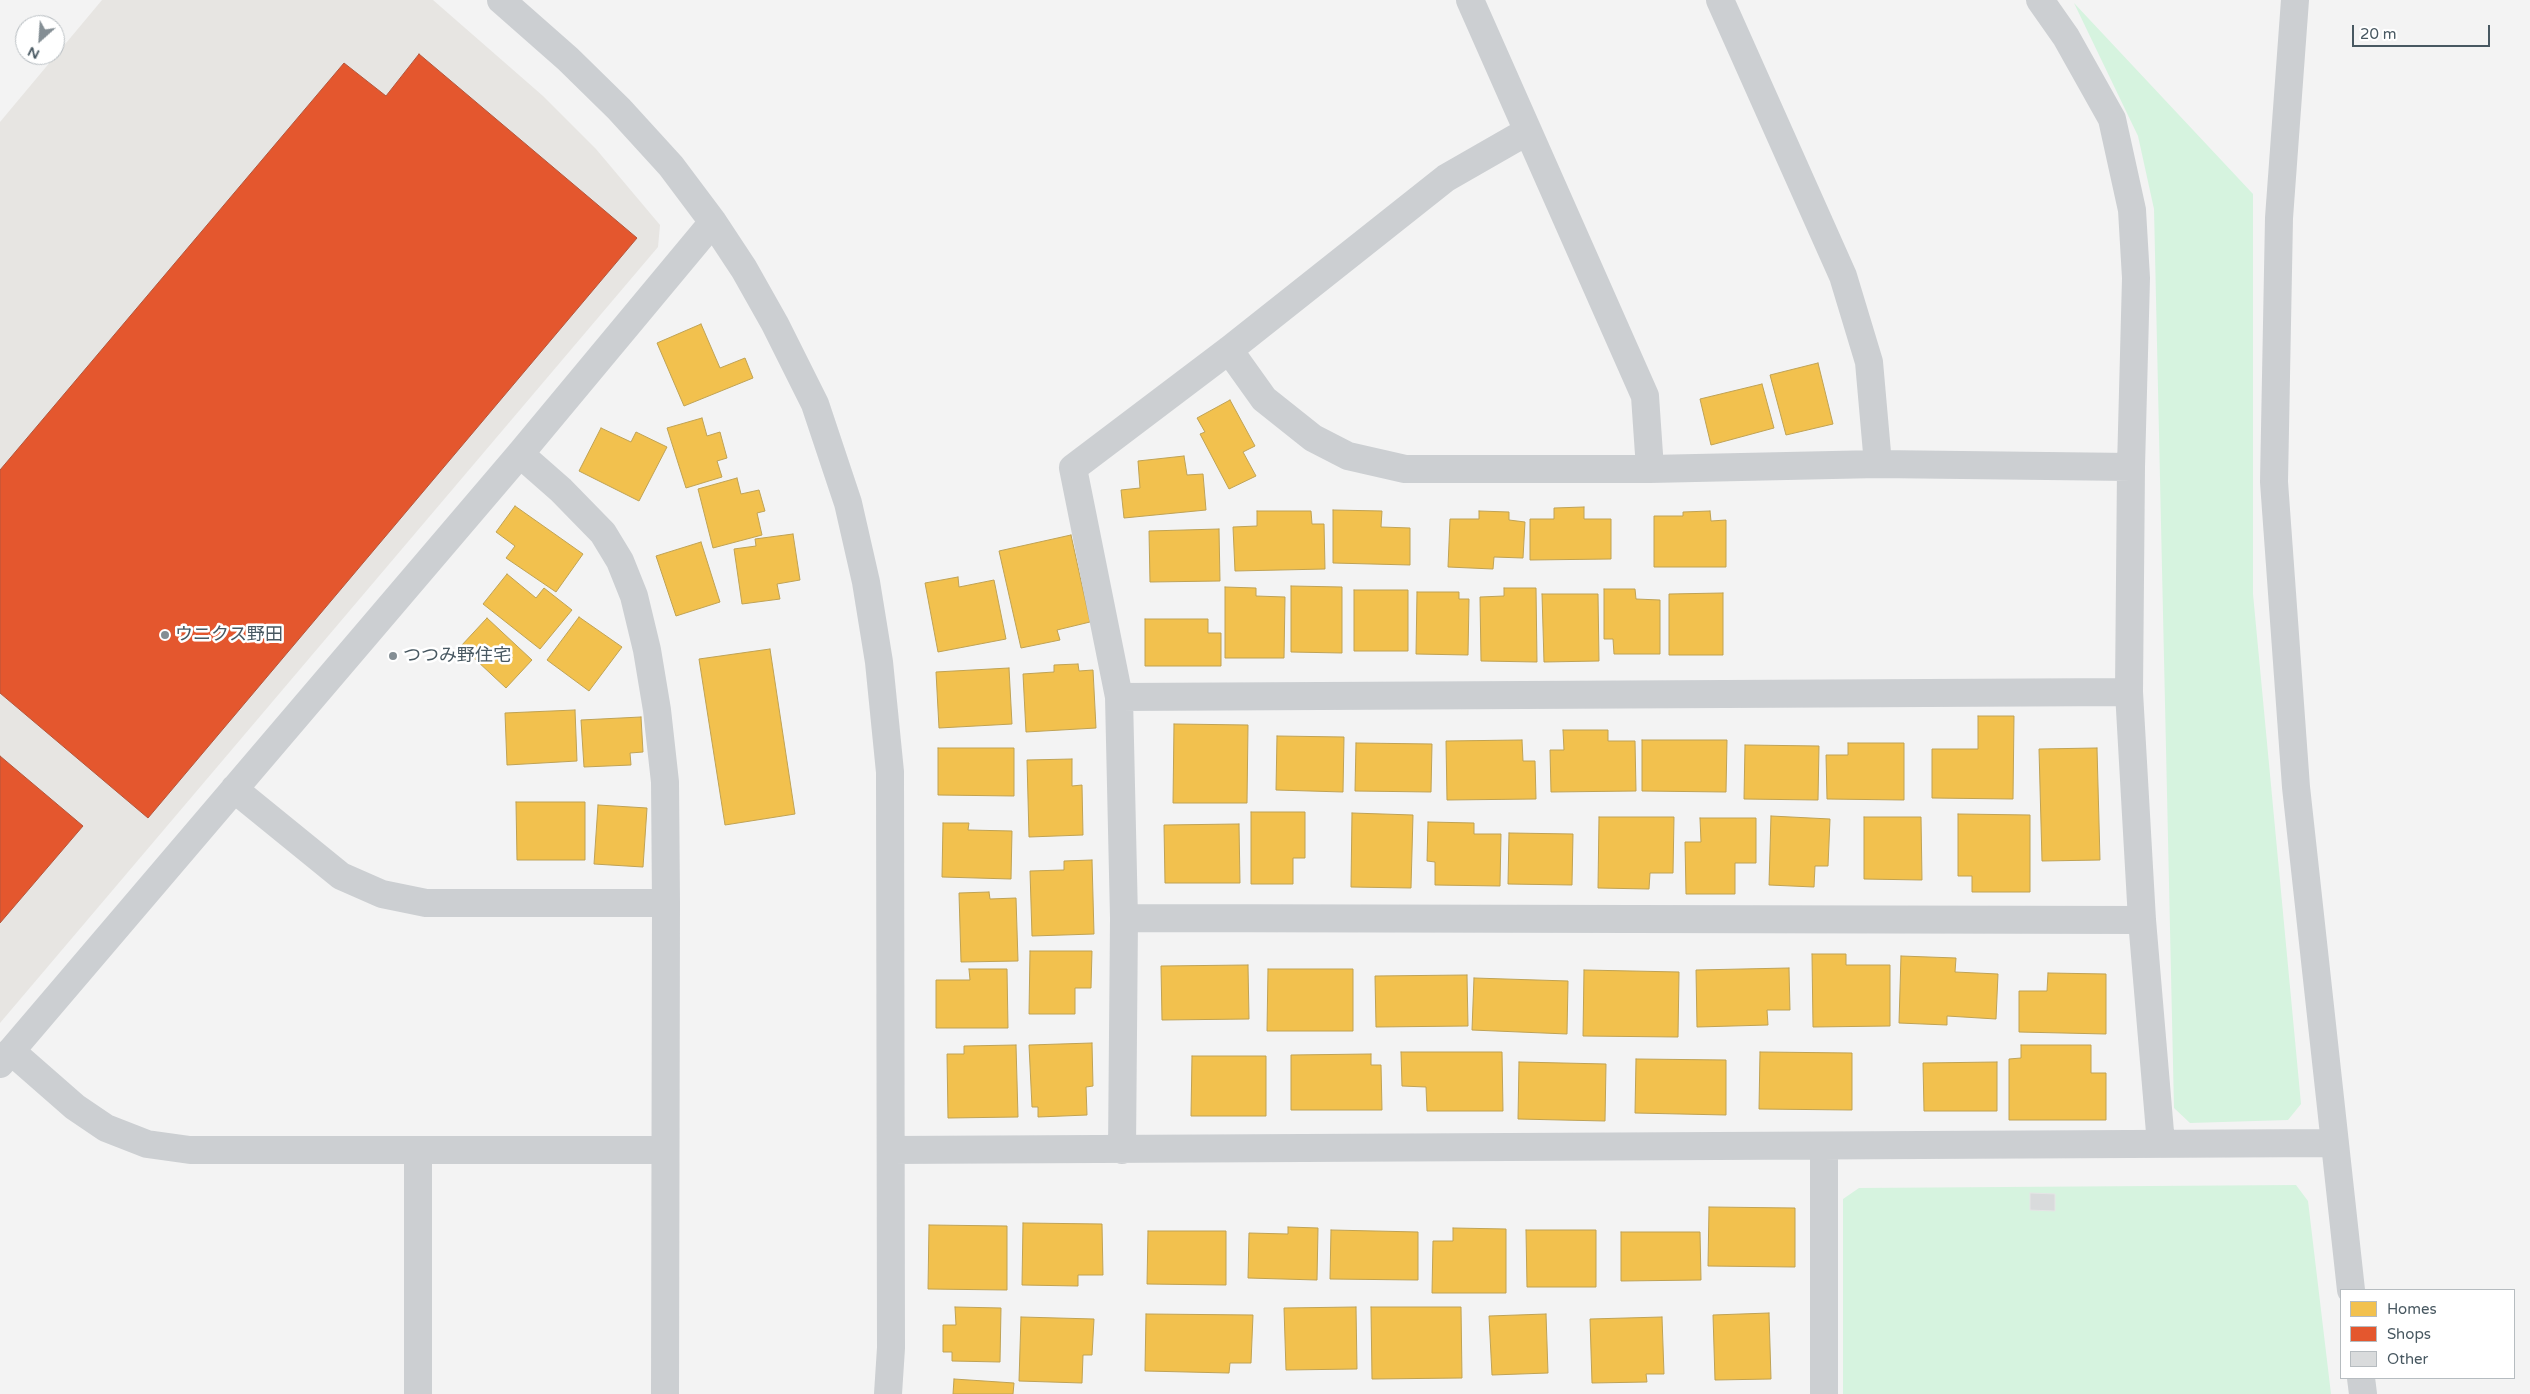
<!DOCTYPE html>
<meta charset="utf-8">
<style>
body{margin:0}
#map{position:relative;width:2530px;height:1394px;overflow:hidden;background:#f3f3f3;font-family:"Varela Round",sans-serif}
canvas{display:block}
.legend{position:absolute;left:2340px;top:1289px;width:175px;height:90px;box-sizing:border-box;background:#fff;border:1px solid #b6bcc0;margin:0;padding:6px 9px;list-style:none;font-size:15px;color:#485861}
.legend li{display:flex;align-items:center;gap:10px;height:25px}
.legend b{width:25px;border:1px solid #b6bcc0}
.north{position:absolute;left:15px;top:15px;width:50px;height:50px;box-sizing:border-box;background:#fff;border:1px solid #b6bcc0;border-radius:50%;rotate:206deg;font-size:14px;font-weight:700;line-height:20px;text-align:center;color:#485861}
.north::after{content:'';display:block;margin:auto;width:18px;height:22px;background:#848e94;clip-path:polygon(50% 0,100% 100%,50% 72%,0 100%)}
.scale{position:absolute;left:2352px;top:25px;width:138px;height:22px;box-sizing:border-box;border:2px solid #485861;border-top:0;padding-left:6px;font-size:15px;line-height:18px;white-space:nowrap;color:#485861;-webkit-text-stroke:4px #fff;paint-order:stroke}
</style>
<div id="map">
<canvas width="2530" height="1394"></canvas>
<ul class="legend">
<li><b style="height:14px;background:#f2c14e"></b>Homes</li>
<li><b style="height:14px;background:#e4572e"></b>Shops</li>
<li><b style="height:14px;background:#d9dbdc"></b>Other</li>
</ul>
<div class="north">N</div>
<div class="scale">20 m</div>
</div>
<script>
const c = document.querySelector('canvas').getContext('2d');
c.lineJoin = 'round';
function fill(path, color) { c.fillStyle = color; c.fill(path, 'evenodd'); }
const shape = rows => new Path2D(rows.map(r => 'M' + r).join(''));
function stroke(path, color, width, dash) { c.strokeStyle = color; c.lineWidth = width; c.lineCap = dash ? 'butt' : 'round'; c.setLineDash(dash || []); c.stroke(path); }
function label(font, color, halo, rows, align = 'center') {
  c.font = font + ' "Varela Round","Noto Sans JP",sans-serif'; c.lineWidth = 5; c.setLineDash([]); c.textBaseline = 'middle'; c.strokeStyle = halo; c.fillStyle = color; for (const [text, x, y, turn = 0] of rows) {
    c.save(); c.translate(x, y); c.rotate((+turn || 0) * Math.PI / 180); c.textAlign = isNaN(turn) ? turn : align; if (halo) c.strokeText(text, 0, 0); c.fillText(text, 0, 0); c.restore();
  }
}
fill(shape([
 [102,0,433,0,543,96,596,149,660,225,658,247,0,1023,0,122]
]), '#e7e5e2');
fill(shape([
 [2074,3,2253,194,2253,594,2301,1104,2288,1120,2190,1123,2174,1108,2154,209,2138,136],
 [2296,1185,2308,1201,2331,1394,1843,1394,1843,1199,1859,1188]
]), '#d6f3df');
const homes = shape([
 [701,324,720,368,745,358,753,378,684,406,657,343,701,324],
 [1818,363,1833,424,1786,435,1770,375,1818,363],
 [1762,384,1774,428,1711,445,1700,399,1762,384],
 [1230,400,1255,446,1243,452,1256,476,1229,489,1200,434,1205,432,1197,418,1230,400],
 [702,418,707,436,720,432,727,458,717,461,722,477,686,488,667,428,702,418],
 [601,428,631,442,636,432,667,447,639,501,579,471,601,428],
 [1184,456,1187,475,1203,474,1206,510,1124,518,1121,490,1140,488,1138,461,1184,456],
 [737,478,741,494,759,490,765,511,757,513,762,535,713,548,698,489,737,478],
 [515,506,583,554,556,592,506,558,515,546,496,532,515,506],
 [1584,507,1584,519,1611,519,1611,559,1530,560,1530,519,1554,519,1554,508,1584,507],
 [1333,510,1382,511,1381,527,1410,528,1410,565,1333,563,1333,510],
 [1257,511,1311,511,1312,524,1324,524,1325,569,1235,571,1233,527,1257,526,1257,511],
 [1479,511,1509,512,1509,520,1525,522,1523,558,1494,557,1493,569,1448,567,1450,519,1479,519,1479,511],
 [1710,511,1711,521,1726,520,1726,567,1654,567,1654,516,1683,516,1683,512,1710,511],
 [1219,529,1220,581,1150,582,1149,531,1219,529],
 [793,534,800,580,777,584,780,599,742,604,734,549,756,546,755,539,793,534],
 [1071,535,1090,622,1057,630,1060,640,1021,648,999,551,1071,535],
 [701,542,720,602,676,616,656,556,701,542],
 [507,574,536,598,544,588,572,610,540,649,483,604,507,574],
 [958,577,959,587,994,580,1006,639,938,652,925,583,958,577],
 [1291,586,1342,587,1342,653,1291,652,1291,586],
 [1225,587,1256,588,1256,596,1285,597,1284,658,1225,658,1225,587],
 [1504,588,1536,588,1537,662,1481,661,1480,597,1504,596,1504,588],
 [1604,589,1635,589,1636,599,1660,600,1660,654,1614,654,1613,639,1604,639,1604,589],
 [1354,590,1408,590,1408,651,1354,651,1354,590],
 [1417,592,1459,592,1459,599,1469,599,1468,655,1416,654,1417,592],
 [1723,593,1723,655,1669,655,1669,594,1723,593],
 [1542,594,1598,594,1599,661,1544,662,1542,594],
 [579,617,622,647,589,691,547,660,579,617],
 [487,618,532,660,506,688,461,646,487,618],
 [1145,619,1208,619,1208,633,1221,633,1221,666,1145,666,1145,619],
 [770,649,795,814,725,825,699,659,770,649],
 [1078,664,1079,671,1093,670,1096,728,1026,732,1023,674,1054,672,1054,665,1078,664],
 [1009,668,1012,724,939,728,936,672,1009,668],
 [575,710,577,761,507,765,505,713,575,710],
 [1978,716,2014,716,2013,799,1932,798,1932,749,1978,749,1978,716],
 [641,717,643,752,630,753,631,765,584,767,581,720,641,717],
 [1174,724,1248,725,1247,803,1173,803,1174,724],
 [1563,730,1608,730,1608,741,1635,741,1636,791,1551,792,1550,750,1564,750,1563,730],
 [1277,736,1344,737,1343,792,1276,790,1277,736],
 [1522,740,1523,761,1535,761,1536,799,1447,800,1446,741,1522,740],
 [1642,740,1727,740,1726,792,1642,791,1642,740],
 [1356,743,1432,744,1431,792,1355,791,1356,743],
 [1848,743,1904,743,1904,800,1827,799,1826,755,1848,755,1848,743],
 [1745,745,1819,746,1818,800,1744,799,1745,745],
 [938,748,1014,748,1014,796,938,795,938,748],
 [2097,748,2100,860,2042,861,2039,749,2097,748],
 [1072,759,1072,786,1082,785,1083,835,1029,837,1027,760,1072,759],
 [516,802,585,802,585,860,517,860,516,802],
 [598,805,647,808,643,867,594,864,598,805],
 [1251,812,1305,812,1305,858,1293,858,1293,884,1251,884,1251,812],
 [1352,813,1413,815,1411,888,1351,887,1352,813],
 [1958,814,2030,815,2030,892,1972,892,1972,876,1958,876,1958,814],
 [1771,816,1830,819,1828,866,1815,866,1814,887,1769,885,1771,816],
 [1599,817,1674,817,1673,873,1650,873,1649,889,1598,888,1599,817],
 [1864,817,1921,817,1922,880,1864,879,1864,817],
 [1700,818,1756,818,1756,863,1735,863,1735,894,1686,894,1685,842,1701,842,1700,818],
 [1428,822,1474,823,1474,834,1501,834,1500,886,1435,885,1435,862,1427,861,1428,822],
 [943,823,969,823,968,830,1012,831,1011,879,942,877,943,823],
 [1239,824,1240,883,1165,883,1164,825,1239,824],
 [1509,833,1573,834,1572,885,1508,884,1509,833],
 [1092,860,1094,934,1032,936,1030,871,1064,870,1064,861,1092,860],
 [989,892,990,899,1016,898,1018,961,961,962,959,893,989,892],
 [1030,951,1092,951,1091,988,1075,988,1075,1014,1029,1014,1030,951],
 [1812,954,1846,954,1846,965,1890,965,1890,1026,1813,1027,1812,954],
 [1901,956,1956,958,1955,972,1998,974,1996,1019,1947,1016,1947,1025,1899,1023,1901,956],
 [1248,965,1249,1019,1162,1020,1161,966,1248,965],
 [1789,968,1790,1010,1767,1010,1768,1025,1697,1027,1696,970,1789,968],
 [969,969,1007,969,1008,1028,936,1028,936,980,970,980,969,969],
 [1268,969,1353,969,1353,1031,1267,1031,1268,969],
 [1584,970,1679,972,1678,1037,1583,1036,1584,970],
 [2048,973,2106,974,2106,1034,2019,1032,2019,991,2047,991,2048,973],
 [1467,975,1468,1026,1376,1027,1375,976,1467,975],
 [1474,978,1568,981,1567,1034,1472,1030,1474,978],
 [1092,1043,1093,1086,1086,1087,1087,1115,1038,1117,1038,1107,1032,1107,1029,1045,1092,1043],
 [1016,1045,1018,1117,948,1118,947,1054,964,1054,964,1046,1016,1045],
 [2021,1045,2091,1045,2091,1073,2106,1073,2106,1120,2009,1120,2009,1059,2021,1058,2021,1045],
 [1401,1052,1502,1052,1503,1111,1427,1111,1426,1087,1402,1086,1401,1052],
 [1760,1052,1852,1053,1852,1110,1759,1109,1760,1052],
 [1371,1054,1371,1065,1381,1065,1382,1110,1291,1110,1291,1055,1371,1054],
 [1192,1056,1266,1056,1266,1116,1191,1116,1192,1056],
 [1636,1059,1726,1060,1726,1115,1635,1113,1636,1059],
 [1519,1062,1606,1064,1605,1121,1518,1119,1519,1062],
 [1997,1062,1997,1111,1924,1111,1923,1063,1997,1062],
 [1709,1207,1795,1208,1795,1267,1708,1266,1709,1207],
 [1023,1223,1102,1224,1103,1275,1078,1275,1078,1286,1022,1285,1023,1223],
 [929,1225,1007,1226,1007,1290,928,1289,929,1225],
 [1288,1227,1318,1228,1317,1280,1248,1278,1249,1233,1288,1234,1288,1227],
 [1453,1228,1506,1229,1506,1293,1432,1293,1433,1241,1453,1241,1453,1228],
 [1331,1230,1418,1232,1418,1280,1330,1279,1331,1230],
 [1526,1230,1596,1230,1596,1287,1527,1287,1526,1230],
 [1148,1231,1226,1231,1226,1285,1147,1284,1148,1231],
 [1621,1232,1700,1232,1701,1280,1621,1281,1621,1232],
 [955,1307,1001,1308,1000,1362,952,1361,952,1352,943,1352,943,1325,956,1325,955,1307],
 [1356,1307,1357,1369,1286,1370,1284,1308,1356,1307],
 [1371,1307,1461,1307,1462,1378,1372,1379,1371,1307],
 [1769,1313,1771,1379,1715,1380,1713,1315,1769,1313],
 [1146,1314,1253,1315,1251,1363,1230,1363,1229,1373,1145,1371,1146,1314],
 [1546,1314,1548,1373,1492,1375,1489,1316,1546,1314],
 [1021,1317,1094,1319,1092,1355,1083,1355,1082,1383,1019,1381,1021,1317],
 [1662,1317,1664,1374,1646,1374,1647,1382,1592,1383,1590,1319,1662,1317],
 [954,1379,1014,1383,1013,1394,953,1394,954,1379]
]);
fill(homes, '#f2c14e');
stroke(homes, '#bfa254', 1);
const shops = shape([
 [419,54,637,238,148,818,0,693,0,470,344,63,386,96,419,54],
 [0,756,83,826,0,923,0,756]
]);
fill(shops, '#e4572e');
stroke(shops, '#b5573d', 1);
const building = shape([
 [2030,1193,2055,1194,2055,1211,2030,1210,2030,1193]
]);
fill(building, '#d9dbdc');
stroke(building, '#e5e5e6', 1);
stroke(shape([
 [501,0,568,59,619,109,671,166,713,222,744,269,775,324,815,404,848,503,866,582,879,662,890,772,891,1348,888,1394],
 [1470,0,1645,396,1650,469],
 [1720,0,1843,276,1869,362,1878,464],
 [2040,0,2066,37,2112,119,2132,210,2136,278,2131,467,2129,692,2142,920,2161,1144],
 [2295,0,2279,218,2274,482,2296,787,2351,1290],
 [1229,350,1264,399,1313,438,1348,456,1405,469,1650,469,1878,464,2131,467],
 [520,454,561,490,603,533,620,561,634,596,647,650,657,710,665,782,666,903,665,1394],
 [1119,697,2129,692],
 [234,789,341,876,382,894,426,903,666,903],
 [1124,918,2142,920],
 [11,1051,75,1107,106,1128,147,1144,190,1150,665,1150],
 [0,1064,520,454,713,222],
 [891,1150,2335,1143],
 [1122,1150,1124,918,1119,697,1073,468,1229,350,1446,178,1528,131],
 [2361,1378,2363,1394],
 [418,1394,418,1150],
 [1824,1394,1824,1147]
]), '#cccfd2', 28);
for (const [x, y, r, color] of [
 [165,635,5,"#848e94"],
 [393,656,5,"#848e94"]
]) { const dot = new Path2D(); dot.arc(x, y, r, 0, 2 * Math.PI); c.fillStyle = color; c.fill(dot); stroke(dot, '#fff', 2); }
label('18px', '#485861', '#fff', [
 ["ウニクス野田",175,635],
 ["つつみ野住宅",403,656]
], 'left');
</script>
